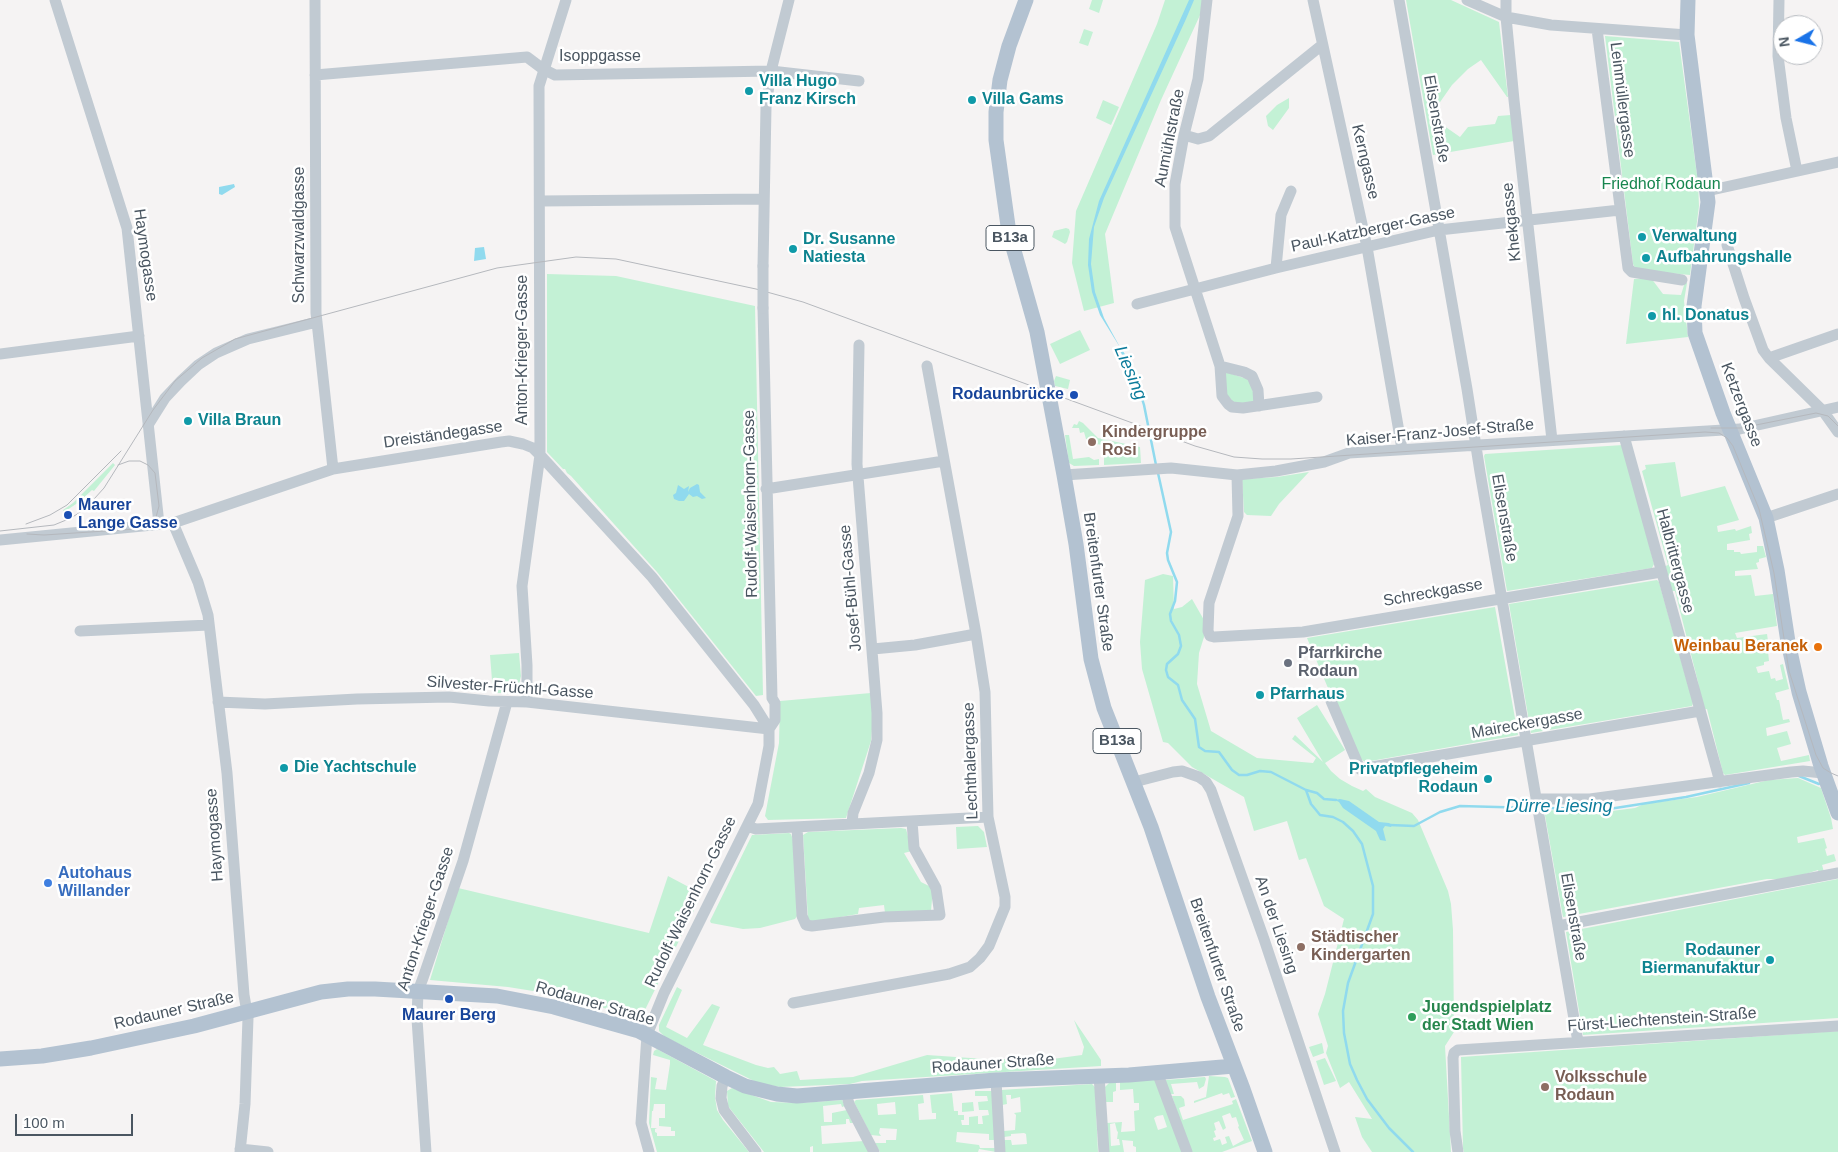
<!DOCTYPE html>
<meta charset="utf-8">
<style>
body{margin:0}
#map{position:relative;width:1838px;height:1152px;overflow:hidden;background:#f5f3f3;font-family:Helvetica,sans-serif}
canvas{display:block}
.north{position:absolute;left:1773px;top:15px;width:50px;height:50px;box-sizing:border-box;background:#fff;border:1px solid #b7bbc0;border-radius:50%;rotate:262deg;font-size:14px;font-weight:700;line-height:20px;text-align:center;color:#4a5661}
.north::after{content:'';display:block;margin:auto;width:18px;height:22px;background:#1a73e8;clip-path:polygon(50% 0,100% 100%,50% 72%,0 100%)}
.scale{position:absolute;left:15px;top:1114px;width:118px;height:22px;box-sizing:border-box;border:2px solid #4a5661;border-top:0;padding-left:6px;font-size:15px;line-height:18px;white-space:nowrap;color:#4a5661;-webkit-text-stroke:4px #fff;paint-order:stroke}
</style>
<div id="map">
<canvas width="1838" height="1152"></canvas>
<div class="north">N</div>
<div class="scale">100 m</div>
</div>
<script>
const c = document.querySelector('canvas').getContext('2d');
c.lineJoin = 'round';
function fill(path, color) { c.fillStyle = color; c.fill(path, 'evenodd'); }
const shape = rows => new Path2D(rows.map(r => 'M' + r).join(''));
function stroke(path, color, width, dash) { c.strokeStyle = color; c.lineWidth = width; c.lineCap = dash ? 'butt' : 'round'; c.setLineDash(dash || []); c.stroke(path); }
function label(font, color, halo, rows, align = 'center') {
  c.font = font + ' Helvetica,sans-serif'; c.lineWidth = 5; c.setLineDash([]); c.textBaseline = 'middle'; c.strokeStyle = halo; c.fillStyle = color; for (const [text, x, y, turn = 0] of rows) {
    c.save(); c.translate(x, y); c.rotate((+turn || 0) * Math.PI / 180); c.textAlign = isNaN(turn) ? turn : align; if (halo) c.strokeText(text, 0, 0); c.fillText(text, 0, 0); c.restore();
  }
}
fill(shape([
 [1092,0,1103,0,1099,13,1089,9],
 [1165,0,1204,0,1201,13,1161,100,1105,234,1114,303,1084,311,1072,263,1076,211,1157,24],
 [1406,0,1451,0,1499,22,1508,97,1507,97,1481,60,1468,69,1452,85,1438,105,1433,106,1434,111,1431,114,1432,117,1435,119,1436,124,1440,123,1460,137,1468,127,1495,124,1498,116,1511,115,1514,141,1433,155],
 [1084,29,1093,32,1088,46,1079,43],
 [1605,36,1679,42,1698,182,1699,206,1690,275,1636,270,1633,264],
 [1289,98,1289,108,1273,130,1268,126,1266,116,1277,105],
 [1103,100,1119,107,1111,125,1096,118],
 [1066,228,1069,229,1070,232,1067,242,1065,244,1052,237,1054,231],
 [547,274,616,276,755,306,763,695,756,696,657,572,571,476,567,473,565,469,563,469,547,452],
 [1651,278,1663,294,1681,295,1685,282,1687,283,1684,301,1688,337,1626,344,1634,279],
 [1080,330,1090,350,1060,364,1050,344],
 [1226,372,1250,380,1255,400,1251,404,1235,404,1225,393],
 [1056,376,1070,380,1068,389,1055,386,1054,381],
 [1079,421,1083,423,1098,438,1140,447,1141,463,1104,465,1104,445,1095,444,1086,439,1084,432,1080,433,1079,428,1072,428,1074,424,1077,425],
 [1065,435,1069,435,1073,459,1089,457,1094,460,1099,459,1099,465,1074,466,1069,463],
 [1623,445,1654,564,1652,568,1507,591,1484,456,1485,454],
 [1675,462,1681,497,1725,486,1739,520,1717,526,1718,532,1735,529,1736,531,1751,526,1752,533,1749,534,1750,540,1727,544,1727,550,1734,550,1734,552,1740,552,1741,554,1757,552,1757,546,1763,546,1766,557,1759,559,1759,562,1756,563,1758,569,1735,571,1735,576,1751,575,1755,596,1773,594,1777,626,1735,633,1737,638,1767,634,1768,641,1765,641,1766,648,1779,646,1779,648,1768,651,1769,661,1764,662,1764,665,1756,667,1758,673,1769,671,1771,679,1775,678,1776,681,1783,679,1780,665,1783,664,1789,689,1775,693,1777,700,1779,700,1783,720,1789,719,1790,722,1766,728,1767,736,1787,731,1791,744,1777,748,1781,761,1809,755,1810,761,1725,775,1723,773,1707,709,1702,710,1698,682,1675,591,1669,591,1663,567,1668,565,1642,471,1646,469,1645,465],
 [113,463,115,465,94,491,92,490,79,502,64,512,63,510,73,503],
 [1309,472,1279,504,1271,516,1247,515,1244,512,1242,479,1277,477],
 [1163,574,1173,576,1174,609,1182,607,1192,599,1204,620,1204,637,1199,653,1197,684,1211,731,1257,758,1313,763,1316,758,1292,739,1295,735,1323,762,1297,718,1317,705,1345,750,1325,763,1331,771,1340,779,1352,786,1363,791,1366,789,1375,797,1412,813,1418,820,1448,891,1451,904,1453,930,1454,1032,1445,1046,1451,1152,1372,1152,1362,1137,1355,1117,1372,1119,1349,1082,1340,1088,1326,1053,1328,1046,1318,1014,1325,994,1344,919,1324,906,1306,858,1299,860,1287,821,1254,831,1244,797,1192,767,1168,743,1163,742,1142,669,1140,642,1145,580],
 [1657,580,1659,582,1693,703,1692,706,1531,733,1509,604],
 [1495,607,1518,735,1365,762,1361,759,1333,700,1307,638],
 [519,653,521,676,518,689,513,693,493,693,490,655],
 [871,693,873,718,871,741,846,818,768,820,765,816,779,743,780,701],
 [1798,778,1821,788,1831,818,1833,829,1797,837,1798,843,1824,838,1827,848,1825,849,1827,856,1834,854,1836,861,1822,865,1824,872,1819,873,1818,870,1790,879,1767,879,1563,917,1544,810,1604,812,1635,808,1644,804,1697,797,1769,780],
 [978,826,984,832,987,847,957,849,956,827],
 [901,828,906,829,912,851,904,853,921,882,933,888,931,911,885,913,884,905,859,908,858,914,812,922,808,919,803,835,808,832],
 [789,833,791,834,793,840,797,916,795,919,760,928,743,929,711,923,710,921,752,835],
 [668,876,702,894,641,1018,637,1019,631,1018,577,998,508,987,430,980,458,888,649,933],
 [1838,879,1838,1018,1583,1035,1566,932],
 [677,987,682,990,666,1027,687,1038,712,1004,720,1007,703,1045,756,1065,768,1068,774,1067,780,1074,797,1071,800,1080,853,1077,927,1055,985,1059,1011,1059,1036,1057,1037,1061,1082,1055,1084,1047,1074,1020,1101,1060,1101,1066,862,1081,850,1084,780,1087,758,1083,665,1037,659,1031,659,1025],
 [1838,1031,1838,1152,1464,1152,1463,1149,1461,1057],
 [1322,1043,1324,1053,1313,1057,1309,1047],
 [657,1049,716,1081,715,1097,717,1110,723,1120,749,1152,657,1152,649,1123,651,1077,657,1078,655,1089,666,1090,670,1064,670,1060,653,1055,654,1051],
 [654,1104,665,1104,665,1118,659,1118,659,1126,671,1127,671,1131,675,1131,675,1136,657,1136,657,1133,655,1132,655,1129,657,1128,651,1128,652,1111,653,1111],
 [1325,1058,1336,1081,1324,1085,1316,1061],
 [1209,1076,1225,1077,1228,1078,1235,1097,1231,1098,1229,1093,1223,1095,1222,1093,1194,1103,1194,1101,1206,1097],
 [1205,1077,1206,1079,1204,1086,1199,1089,1197,1082,1171,1084,1174,1094,1169,1094,1165,1080],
 [1156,1079,1182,1152,1136,1152,1136,1147,1133,1146,1133,1141,1122,1140,1124,1152,1108,1152,1107,1123,1122,1122,1121,1132,1135,1131,1134,1111,1139,1110,1139,1103,1134,1103,1133,1089,1120,1090,1120,1082],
 [1163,1115,1167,1127,1158,1130,1154,1118,1157,1116],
 [1115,1123,1117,1131,1118,1132,1117,1139,1119,1139,1120,1145,1111,1146,1110,1124],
 [1116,1082,1116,1091,1113,1092,1113,1102,1106,1102,1105,1087,1109,1083],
 [1092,1084,1095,1087,1098,1152,1005,1152,1004,1140,1011,1140,1012,1145,1027,1144,1026,1134,1024,1133,1011,1134,1011,1136,1004,1137,1004,1131,1015,1130,1016,1115,1014,1113,1021,1112,1020,1097,1011,1099,1011,1095,1006,1095,1007,1104,1002,1105,1001,1090],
 [732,1088,771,1102,800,1103,842,1100,845,1106,842,1107,841,1104,823,1106,824,1122,832,1122,832,1113,847,1110,854,1123,850,1123,849,1119,846,1119,846,1124,821,1126,822,1144,864,1141,869,1152,813,1152,813,1146,810,1147,810,1152,764,1152,728,1106,727,1091],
 [975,1091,992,1091,996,1140,989,1140,989,1134,957,1132,956,1142,979,1145,980,1148,996,1148,996,1152,979,1149,978,1152,880,1152,875,1143,886,1143,886,1140,896,1140,897,1129,880,1128,879,1133,881,1136,871,1135,854,1102,856,1100,923,1095,924,1103,918,1104,919,1120,936,1119,936,1113,932,1113,930,1095,952,1093,954,1111,958,1111,958,1115,964,1115,964,1120,961,1120,962,1125,969,1125,969,1117,978,1116,978,1124,983,1124,982,1116,989,1115,988,1110,979,1110,978,1102,988,1101,987,1096,975,1096],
 [895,1102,896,1114,878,1115,877,1104],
 [1172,1096,1181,1096,1184,1099,1185,1106,1179,1108,1183,1120,1233,1104,1232,1101,1236,1099,1252,1141,1222,1152,1190,1152],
 [1230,1113,1232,1118,1236,1117,1239,1126,1238,1127,1244,1140,1233,1146,1229,1136,1225,1137,1227,1143,1222,1145,1220,1139,1214,1141,1213,1138,1216,1137,1214,1131,1216,1130,1214,1123,1219,1121,1223,1130,1226,1128,1222,1116],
 [973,1102,974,1111,962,1112,962,1103]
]), '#c3f1d5');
fill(shape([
 [1189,0,1194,0,1186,19,1104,198,1094,227,1091,264,1095,292,1104,318,1121,349,1100,315,1092,292,1088,265,1089,239,1099,201],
 [234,184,235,187,222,195,219,194,219,187],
 [484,247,486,259,474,261,475,248],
 [697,484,699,485,700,492,706,498,702,499,697,496,693,497,689,494,684,501,679,501,674,499,673,495,676,493,678,485,684,489,689,486,688,492,690,488],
 [1340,799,1349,801,1379,822,1389,823,1392,825,1391,827,1385,826,1383,829,1386,841,1380,840,1376,831,1343,808,1339,802,1335,800]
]), '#90daee');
stroke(shape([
 [1119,347,1133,370,1144,405,1156,465],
 [1158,473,1171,532,1167,553,1168,560,1177,582,1175,601,1170,614,1171,621,1179,635,1181,646,1178,654,1167,664,1166,670,1168,677,1178,685,1182,700,1195,719,1199,747,1205,751,1219,752,1232,770,1239,775,1247,775,1260,771,1271,772,1306,790,1317,793,1324,799,1336,800],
 [1799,776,1819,784],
 [1306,790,1311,804,1316,810,1320,815,1333,817,1343,822,1353,831,1362,844,1373,886,1373,914,1348,983,1343,1011,1344,1033,1350,1064,1357,1080,1367,1099,1389,1128,1413,1152],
 [1542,808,1609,809,1686,797,1749,783],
 [1390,825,1414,826,1440,812,1460,806,1534,808]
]), '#90daee', 2.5);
stroke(shape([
 [55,0,127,228,159,524],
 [315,0,316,313,333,469],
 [1207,0,1198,79,1184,135,1175,184,1175,227,1220,366,1222,396,1228,404,1232,407,1243,408,1317,397],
 [1313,0,1367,247,1402,449],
 [1399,0,1467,389,1480,472,1578,1042],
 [1467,0,1506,17,1551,25,1687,35],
 [1506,0,1506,17,1514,100,1552,440],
 [1779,0,1778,56,1786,118,1797,171],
 [1597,29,1628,268,1632,272,1682,280],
 [315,75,527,57,543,69,555,75,771,71,859,81],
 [1184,135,1198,139,1209,136,1322,45],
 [1707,191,1838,162],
 [540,201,764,199],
 [1727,245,1744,298,1763,350,1769,358,1823,411,1838,432],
 [763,266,766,107,771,71,789,0],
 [1276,268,1281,215,1291,191],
 [1137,304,1276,268,1439,230,1620,210],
 [0,354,139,336],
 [1769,358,1838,334],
 [1220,366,1244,372,1252,376,1258,390,1259,406],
 [148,425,165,398,181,381,198,365,216,353,248,339,317,322],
 [1624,436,1720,782],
 [1064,475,1171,468,1237,475,1276,471,1324,462,1349,453,1740,429,1838,407],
 [1237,475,1238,516,1209,603,1208,631,1210,636,1214,637,1303,632,1661,572],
 [766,489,944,461],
 [1766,518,1838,494],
 [173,523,198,582,208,615,227,773,244,995,248,1018,245,1104,240,1152],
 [0,540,173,523,333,469,501,442,509,441,523,444,533,448,540,455,652,577,754,705,769,729],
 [80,631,209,625],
 [873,649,915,645,976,634],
 [1331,701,1360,769,1700,711],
 [218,702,265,704,357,699,449,697,489,701,527,702,769,729],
 [527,702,527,665,522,586,540,455,539,86,566,0],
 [1134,782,1173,772,1182,771,1199,777,1206,782,1211,790,1264,939,1335,1152],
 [1536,799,1590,799,1791,772,1803,771,1823,773],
 [852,824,853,813,869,773,877,740,877,713,857,464,859,345],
 [747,826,756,829,988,817],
 [797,827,802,916,806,925,812,926,884,917,940,915,936,888,914,848,912,821],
 [1558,926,1838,873],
 [793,1003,949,974,970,967,980,958,989,946,1005,907,1005,897,988,817,985,692,976,634,927,366],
 [1157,1072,1187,1152],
 [1099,1075,1104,1152],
 [726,1077,722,1086,721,1098,724,1110,756,1152],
 [996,1080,1000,1152],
 [846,1092,849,1104,874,1152],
 [240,1149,268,1152],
 [426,1152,417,1019,418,991,423,978,463,861,507,702],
 [649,1152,641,1123,647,1035,664,993,758,804,769,746,769,729,775,720,775,703,772,698,763,308],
 [1458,1152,1455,1131,1453,1058,1454,1053,1458,1050,1838,1026]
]), '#c1cad2', 11);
stroke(shape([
 [1026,0,1009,46,1000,80,996,112,996,140,1009,233,1037,332,1064,475,1076,544,1091,659,1104,708,1151,827,1208,997,1243,1089,1265,1152],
 [1688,0,1687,35,1708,202,1694,306,1695,333,1723,413,1766,518,1777,570,1788,642,1799,692,1821,766,1838,813],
 [0,1059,42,1056,91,1048,194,1026,321,992,348,989,375,989,497,996,554,1007,639,1031,726,1077,745,1086,777,1094,797,1096,996,1080,1129,1075,1234,1066]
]), '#b3c2d1', 15);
stroke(shape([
 [1711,428,1741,428,1816,413,1828,416,1838,426],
 [26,524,50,515,67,505,121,451],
 [0,531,54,525,71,518,85,509,104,488,153,410,175,381,202,358,235,339,497,268,576,257,616,259,756,289,803,302,1195,446,1234,457,1262,459,1291,459,1705,432,1719,433,1727,438,1733,446,1759,509,1774,573,1789,671,1816,755,1823,768,1831,773,1838,776],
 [27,534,44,535,136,529,149,524,156,517,159,506,155,473,148,465,140,461,129,461,118,465]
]), '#b5b8bd', 1);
stroke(shape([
 [763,266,763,308]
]), '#c1cad2', 11);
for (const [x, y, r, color] of [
 [749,91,5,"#0f9aa8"],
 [972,100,5,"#0f9aa8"],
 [1642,237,5,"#0f9aa8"],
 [793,249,5,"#0f9aa8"],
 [1646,258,5,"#0f9aa8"],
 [1652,316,5,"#0f9aa8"],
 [1074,395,5,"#1a4fb4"],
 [188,421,5,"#0f9aa8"],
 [1092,442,5,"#8d6e63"],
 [68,515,5,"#1a4fb4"],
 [1818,647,5,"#e8710a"],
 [1288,663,5,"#6b7280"],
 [1260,695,5,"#0f9aa8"],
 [284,768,5,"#0f9aa8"],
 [1488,779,5,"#0f9aa8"],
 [48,883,5,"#3f7fe0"],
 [1301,947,5,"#8d6e63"],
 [1770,960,5,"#0f9aa8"],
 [449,999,5,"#1a4fb4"],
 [1412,1017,5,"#2e9e5b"],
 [1545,1087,5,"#8d6e63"]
]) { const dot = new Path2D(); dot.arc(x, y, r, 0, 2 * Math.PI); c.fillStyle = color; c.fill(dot); stroke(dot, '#fff', 2); }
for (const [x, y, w] of [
 [1010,238,48],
 [1117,741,48]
]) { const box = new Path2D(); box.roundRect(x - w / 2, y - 12.5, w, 25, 4); c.fillStyle = '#fff'; c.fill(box); stroke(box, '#4a5661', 1); }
label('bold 15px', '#4a5661', null, [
 ["B13a",1010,238],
 ["B13a",1117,741]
]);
label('16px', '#4a5661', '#fff', [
 ["Isoppgasse",600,57],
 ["Leinmüllergasse",1622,100,83],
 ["Elisenstraße",1436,119,80],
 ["Aumühlstraße",1170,138,-79],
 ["Kerngasse",1365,162,77],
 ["Khekgasse",1512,222,-96],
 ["Paul-Katzberger-Gasse",1373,230,-12],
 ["Schwarzwaldgasse",300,235,-90],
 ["Haymogasse",145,255,82],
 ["Anton-Krieger-Gasse",523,350,-90],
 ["Ketzergasse",1741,405,69],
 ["Kaiser-Franz-Josef-Straße",1440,433,-5],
 ["Dreiständegasse",443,435,-8],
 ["Rudolf-Waisenhorn-Gasse",751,504,-91],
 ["Elisenstraße",1504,518,80],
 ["Halbrittergasse",1675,561,75],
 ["Breitenfurter Straße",1098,582,82],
 ["Josef-Bühl-Gasse",851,588,-95],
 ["Schreckgasse",1433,593,-10],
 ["Silvester-Früchtl-Gasse",510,688,4],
 ["Maireckergasse",1527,724,-10],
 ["Lechthalergasse",971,761,-92],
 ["Haymogasse",215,835,-94],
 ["Rudolf-Waisenhorn-Gasse",691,902,-64],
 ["Elisenstraße",1573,917,80],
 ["Anton-Krieger-Gasse",426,919,-72],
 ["An der Liesing",1276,925,71],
 ["Breitenfurter Straße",1217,965,71],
 ["Rodauner Straße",595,1004,16],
 ["Rodauner Straße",174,1011,-13],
 ["Fürst-Liechtenstein-Straße",1662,1020,-4],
 ["Rodauner Straße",993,1064,-4]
]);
label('bold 16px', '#0d838f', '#fff', [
 ["Villa Hugo",759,82],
 ["Franz Kirsch",759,100],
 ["Villa Gams",982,100],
 ["Verwaltung",1652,237],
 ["Dr. Susanne",803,240],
 ["Natiesta",803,258],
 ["Aufbahrungshalle",1656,258],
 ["hl. Donatus",1662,316],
 ["Villa Braun",198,421],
 ["Pfarrhaus",1270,695],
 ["Die Yachtschule",294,768],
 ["Privatpflegeheim",1478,770,"right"],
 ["Rodaun",1478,788,"right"],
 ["Rodauner",1760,951,"right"],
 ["Biermanufaktur",1760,969,"right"]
], 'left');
label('16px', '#17864f', '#fff', [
 ["Friedhof Rodaun",1661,185]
]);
label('bold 16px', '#164399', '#fff', [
 ["Rodaunbrücke",1064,395],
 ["Maurer",78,506,"left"],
 ["Lange Gasse",78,524,"left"],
 ["Maurer Berg",449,1016,"center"]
], 'right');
label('bold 16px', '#785e54', '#fff', [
 ["Kindergruppe",1102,433],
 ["Rosi",1102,451],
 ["Städtischer",1311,938],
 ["Kindergarten",1311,956],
 ["Volksschule",1555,1078],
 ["Rodaun",1555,1096]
], 'left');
label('bold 16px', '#c56008', '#fff', [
 ["Weinbau Beranek",1808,647]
], 'right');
label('bold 16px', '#5b616d', '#fff', [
 ["Pfarrkirche",1298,654],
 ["Rodaun",1298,672]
], 'left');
label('bold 16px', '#366cbe', '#fff', [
 ["Autohaus",58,874],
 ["Willander",58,892]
], 'left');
label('bold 16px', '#27864d', '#fff', [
 ["Jugendspielplatz",1422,1008],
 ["der Stadt Wien",1422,1026]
], 'left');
label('italic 18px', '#0c7c9b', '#fff', [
 ["Liesing",1130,373,67],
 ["Dürre Liesing",1559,807]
]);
</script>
